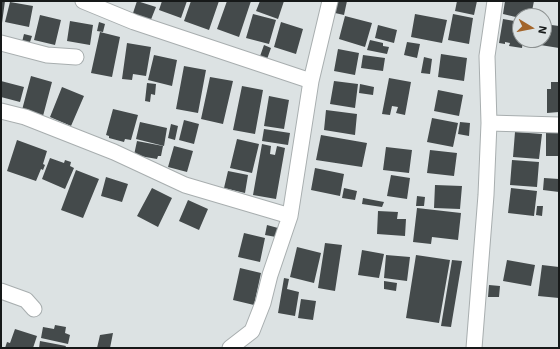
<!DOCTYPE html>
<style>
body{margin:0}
#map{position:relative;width:560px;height:349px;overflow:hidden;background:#dce2e3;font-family:"Exo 2",sans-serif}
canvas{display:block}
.frame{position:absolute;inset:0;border:2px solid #161919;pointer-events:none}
.north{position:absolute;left:512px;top:8px;width:40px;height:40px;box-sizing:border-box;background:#dce2e3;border:1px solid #8d9292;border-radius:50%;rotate:100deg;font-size:11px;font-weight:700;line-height:16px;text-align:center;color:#161919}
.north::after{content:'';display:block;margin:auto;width:14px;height:18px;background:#a3652a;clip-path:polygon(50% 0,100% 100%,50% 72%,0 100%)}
</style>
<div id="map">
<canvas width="560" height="349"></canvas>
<div class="frame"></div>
<div class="north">N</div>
</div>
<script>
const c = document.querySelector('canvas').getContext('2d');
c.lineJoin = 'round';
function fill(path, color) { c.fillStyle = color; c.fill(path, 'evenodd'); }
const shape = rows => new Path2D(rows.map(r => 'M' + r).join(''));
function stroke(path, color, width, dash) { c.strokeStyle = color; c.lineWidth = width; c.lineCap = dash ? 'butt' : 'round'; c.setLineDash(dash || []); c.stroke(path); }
fill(shape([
 [1,1,5,1,2,23,1,23],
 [137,1,156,7,150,22,132,16],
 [162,1,187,1,181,18,159,10],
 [191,1,219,1,209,30,184,21],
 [227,1,251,1,239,37,217,29],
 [260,1,284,1,278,19,256,11],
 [337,1,347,1,344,15,335,13],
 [457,1,477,1,474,15,455,11],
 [505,1,534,1,531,16,520,16,520,18,503,14],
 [10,2,33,6,29,27,5,22],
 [253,14,276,20,269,44,246,38],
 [415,14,447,20,442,43,411,37],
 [453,14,473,18,469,44,448,40],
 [40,15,61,20,55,45,34,40],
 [345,16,372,23,365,47,339,39],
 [503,19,520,22,520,40,523,40,522,48,509,46,510,43,505,42,505,44,499,43],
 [70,21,93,25,90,45,67,41],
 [99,22,105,24,103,32,97,31],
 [281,22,303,29,296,54,274,47],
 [544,24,559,26,559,48,534,44,535,40,544,40],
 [378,25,397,30,394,43,375,38],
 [100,32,120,37,112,77,91,73],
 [24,34,32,36,28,48,21,46],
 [370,40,383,43,383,46,389,47,387,54,367,50],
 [407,42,420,44,417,58,404,55],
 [127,43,151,47,146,76,133,74,132,80,122,79],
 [264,45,271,48,266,62,259,59],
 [338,49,359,53,355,75,334,71],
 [441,54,467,58,464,81,438,77],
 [154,55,177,60,172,86,148,80],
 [363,55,385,58,383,71,361,68],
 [424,57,432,59,430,74,421,73],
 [184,66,206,70,198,113,176,109],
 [31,76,52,82,43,116,22,110],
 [210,77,233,81,223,124,201,119],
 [389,78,411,82,405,115,396,113,398,107,392,106,390,115,382,114],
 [1,81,24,87,20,102,1,97],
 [334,81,358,84,355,108,330,104],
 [551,82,559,82,559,112,547,113,547,89,551,89],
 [147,83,156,84,155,95,151,94,150,102,145,101],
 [360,84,374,87,373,95,359,93],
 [242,86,263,90,255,134,233,130],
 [62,87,84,96,71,126,50,117],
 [438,90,463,95,459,116,434,111],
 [269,96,289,100,284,129,264,126],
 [113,109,138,115,131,140,125,139,124,142,109,138,109,136,106,135],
 [326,110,357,114,355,135,324,130],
 [432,118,458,123,453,147,427,142],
 [184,120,199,124,194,144,179,140],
 [140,122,167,128,164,146,136,139],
 [460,122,470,123,469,136,458,134],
 [171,124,178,126,175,140,168,138],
 [264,129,290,133,288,145,262,141],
 [546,131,559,131,559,156,546,156],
 [515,132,542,134,539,159,513,157],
 [321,135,367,143,362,167,316,160],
 [237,139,259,144,252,173,230,168],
 [17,140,47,151,43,164,45,165,43,170,41,169,36,181,7,171],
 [137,141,163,146,161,156,158,156,157,159,134,155],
 [262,144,271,146,270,154,275,155,277,146,285,148,276,199,253,195],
 [174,146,193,151,187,172,168,167],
 [386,147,412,150,409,173,383,170],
 [430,150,457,153,454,176,427,173],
 [50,158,64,163,65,160,71,162,70,166,74,168,65,189,42,179],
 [512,160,539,162,537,187,510,185],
 [315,168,344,174,340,196,311,190],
 [76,170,99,179,83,218,61,210],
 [228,171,248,175,245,193,224,188],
 [391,175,410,178,407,199,387,196],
 [106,177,128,184,122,202,101,196],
 [544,178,559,179,559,192,543,190],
 [435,185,462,186,460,209,434,208],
 [152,188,172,198,158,227,137,216],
 [344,188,357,191,355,200,342,198],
 [511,188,537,191,534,216,508,213],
 [417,196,425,197,424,206,416,206],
 [363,198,384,202,382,207,362,204],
 [188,200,208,209,199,230,179,221],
 [537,206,543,206,542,216,536,215],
 [417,208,461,213,458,240,432,237,431,244,413,242],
 [378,211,398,212,397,219,406,219,405,236,377,234],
 [267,225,278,228,276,237,265,235],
 [244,233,265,238,260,262,238,257],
 [325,243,342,245,335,291,318,288],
 [297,247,321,253,314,283,290,277],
 [362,250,384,254,379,278,358,275],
 [386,255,410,257,407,281,384,278],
 [416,255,450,260,439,323,406,318],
 [452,260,462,261,451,327,441,326],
 [507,260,535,265,531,286,503,281],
 [542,265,559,267,559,298,538,296],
 [240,268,261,273,254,305,233,300],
 [284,278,289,279,287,289,299,292,295,316,278,313],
 [384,281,397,283,396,291,384,289],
 [489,285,500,286,499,297,488,297],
 [301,299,316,301,313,320,298,318],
 [55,325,66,327,65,333,70,335,68,344,41,338,43,327,54,329],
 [15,329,37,336,33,348,5,348,7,342,10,343],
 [113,333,110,348,97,348,100,335],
 [40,341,66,346,65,348,39,348]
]), '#444a4b');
const street = shape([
 [83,1,134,22,311,81],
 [1,43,47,55,76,57],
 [1,111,25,117,114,152,185,185,290,216],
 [489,123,559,125],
 [1,291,26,300,34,309],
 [230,348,252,331,263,303,270,275,290,216,311,81,330,1],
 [474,348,486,195,489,123,487,56,495,1]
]);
stroke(street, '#a8aeaf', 17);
stroke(street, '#fff', 15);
</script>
